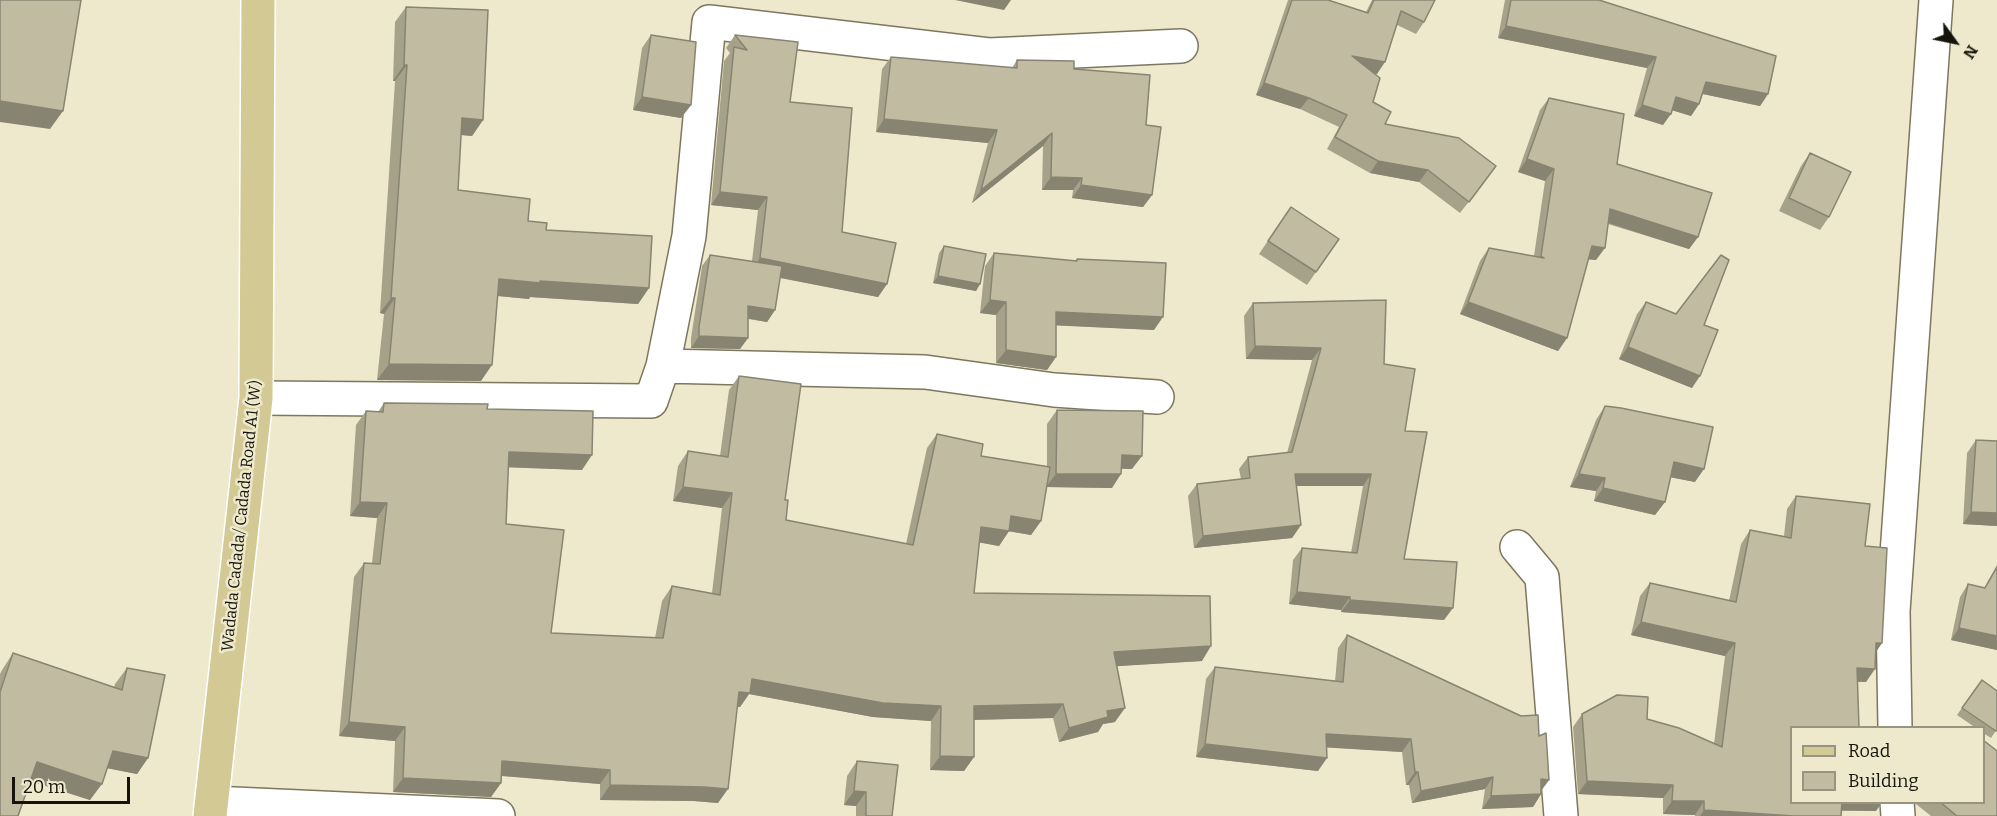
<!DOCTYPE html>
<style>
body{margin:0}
#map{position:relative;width:1997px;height:816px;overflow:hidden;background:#eee9cd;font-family:Bitter,serif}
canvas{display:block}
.legend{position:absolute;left:1790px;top:726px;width:195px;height:78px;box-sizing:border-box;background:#eee9cd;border:2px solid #98947f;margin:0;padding:8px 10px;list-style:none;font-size:18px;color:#16140a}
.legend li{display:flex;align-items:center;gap:12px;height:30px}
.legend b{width:30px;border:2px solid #98947f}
.north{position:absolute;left:1925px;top:12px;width:60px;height:60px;-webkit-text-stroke:4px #eee9cd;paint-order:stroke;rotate:123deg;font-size:16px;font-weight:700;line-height:24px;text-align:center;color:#16140a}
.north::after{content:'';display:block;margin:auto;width:21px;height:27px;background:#16140a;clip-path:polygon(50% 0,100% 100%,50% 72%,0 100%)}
.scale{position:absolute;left:12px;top:777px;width:118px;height:27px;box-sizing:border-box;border:3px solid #16140a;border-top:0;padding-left:8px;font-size:18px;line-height:21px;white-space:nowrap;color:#16140a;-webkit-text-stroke:4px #eee9cd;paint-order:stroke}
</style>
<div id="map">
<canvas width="1997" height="816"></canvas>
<ul class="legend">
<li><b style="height:8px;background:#d3c995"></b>Road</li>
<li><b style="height:16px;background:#c1bca1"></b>Building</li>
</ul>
<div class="north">N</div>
<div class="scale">20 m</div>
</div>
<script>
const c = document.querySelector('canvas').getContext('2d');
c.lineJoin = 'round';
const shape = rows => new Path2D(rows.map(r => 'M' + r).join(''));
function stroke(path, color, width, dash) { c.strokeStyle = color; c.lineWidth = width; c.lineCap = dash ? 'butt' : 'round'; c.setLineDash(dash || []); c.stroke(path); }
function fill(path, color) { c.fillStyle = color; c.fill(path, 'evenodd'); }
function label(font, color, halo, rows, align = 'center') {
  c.font = font + ' Bitter,serif'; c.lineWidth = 5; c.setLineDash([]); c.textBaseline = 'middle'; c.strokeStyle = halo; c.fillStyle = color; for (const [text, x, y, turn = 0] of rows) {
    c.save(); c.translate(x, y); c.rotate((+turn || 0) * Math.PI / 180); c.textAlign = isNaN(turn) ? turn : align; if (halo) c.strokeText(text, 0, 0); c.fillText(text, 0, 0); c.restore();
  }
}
const street = shape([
 [663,366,689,236,709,22,989,55,1181,46],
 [256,398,651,401,663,366,925,372,1054,390,1157,397],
 [1517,547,1542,577,1561,816],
 [1895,728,1893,611,1936,0],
 [1897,802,1898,816],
 [212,803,498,816]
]);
const primary = shape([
 [210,816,256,398,258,0]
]);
stroke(street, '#7c775e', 36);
stroke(primary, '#fff', 36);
stroke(street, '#fff', 33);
stroke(primary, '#d3c995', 33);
fill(shape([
 [1288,0,1328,0,1366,12,1372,0,1435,0,1424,22,1416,34,1397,25,1377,74,1375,73,1373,102,1385,124,1488,177,1460,213,1419,182,1370,173,1327,149,1339,127,1300,109,1256,95],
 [1505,0,1599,0,1768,94,1760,106,1703,94,1699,104,1691,116,1672,110,1663,125,1634,116,1647,68,1498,38],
 [406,7,483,120,472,136,461,135,458,190,528,221,649,288,638,304,530,297,529,299,498,296,481,381,377,380,384,314,380,313,395,81,393,81,395,22],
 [651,35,691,105,681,118,633,110,642,48],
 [735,35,790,102,842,232,887,284,878,297,780,278,775,310,767,322,748,319,748,338,740,349,691,348,691,338,702,266,710,255,752,261,758,210,711,205,724,61,730,53,726,48],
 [891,57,1012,68,1017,60,1074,69,1146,125,1152,195,1143,207,1072,198,1073,190,1042,190,1043,146,972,203,988,143,876,132,882,69],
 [1549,98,1617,164,1698,237,1689,249,1608,224,1596,260,1588,259,1567,338,1558,351,1460,314,1480,261,1489,248,1534,256,1545,181,1518,172,1540,110],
 [1810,153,1829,217,1820,230,1779,211,1801,166],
 [1291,207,1339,239,1307,285,1259,254],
 [944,246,980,284,976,291,933,283,939,253],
 [994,253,1076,261,1077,259,1154,330,1056,325,1056,357,1047,370,996,363,996,315,980,313,985,266],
 [1646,302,1704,325,1692,388,1619,359,1637,314],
 [1253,303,1384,364,1405,431,1404,559,1444,620,1341,612,1341,610,1289,604,1293,560,1302,548,1351,553,1363,486,1296,486,1301,525,1292,538,1194,548,1188,496,1197,484,1241,479,1239,469,1248,457,1287,453,1312,360,1246,359,1244,316],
 [739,376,785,500,786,520,906,544,927,448,937,434,981,456,1047,467,1047,424,1057,410,1132,469,1121,469,1112,488,1047,487,1041,521,1031,535,1009,531,999,546,979,542,974,593,1202,661,1116,666,1115,722,1103,724,1098,732,1059,742,1053,718,974,720,974,757,964,771,930,770,931,721,873,717,749,694,740,707,737,707,718,803,694,801,600,800,600,784,501,776,501,783,491,797,393,792,395,741,339,736,354,577,364,563,372,563,377,518,350,516,356,425,366,411,378,412,384,403,487,409,582,470,508,467,506,524,551,633,655,638,662,601,672,586,712,593,722,508,673,501,678,466,688,451,720,456,729,390],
 [1605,406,1695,482,1670,477,1665,502,1655,515,1594,501,1596,491,1570,487,1596,420],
 [1976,440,1997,526,1963,524,1967,453],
 [1796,496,1865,546,1882,643,1876,652,1866,682,1857,682,1791,802,1882,802,1876,811,1841,811,1841,816,1695,816,1695,815,1663,814,1663,798,1578,794,1573,727,1582,714,1647,719,1714,744,1725,656,1631,635,1640,596,1650,583,1729,601,1741,544,1750,530,1784,536,1787,509],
 [1997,565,1997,650,1951,640,1960,597,1968,584,1984,588],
 [1347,635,1539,736,1549,780,1541,791,1541,794,1533,807,1482,809,1485,789,1412,803,1409,785,1406,785,1402,752,1327,747,1318,771,1196,757,1206,679,1215,667,1335,681,1338,648],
 [13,653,114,688,115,684,127,668,148,758,137,774,107,768,90,800,30,781,0,816,0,674,2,670],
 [1982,680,1997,729,1991,738,1983,733,1983,728,1976,728,1957,715],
 [857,761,892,816,856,816,856,806,844,805,847,776],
 [1917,802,1983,802,1997,816,1931,816,1916,804]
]), '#a6a28a');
fill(shape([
 [955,0,1011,0,1004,10],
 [1506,26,1656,57,1647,68,1498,38],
 [1352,56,1385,62,1377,74,1344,68],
 [404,65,407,65,395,81,393,81],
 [1706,82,1768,94,1760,106,1698,93],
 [1264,83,1309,98,1300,109,1256,95],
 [642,97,691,105,681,118,633,110],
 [1676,97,1699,104,1691,116,1668,109],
 [0,101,63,111,50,129,0,122],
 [1642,105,1671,114,1663,125,1634,116],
 [462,118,483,120,472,136,451,134],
 [884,119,997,130,988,143,876,132],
 [1052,133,1043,146,972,203,981,190],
 [1527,159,1554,169,1545,181,1518,172],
 [1378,161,1428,170,1419,182,1370,173],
 [1051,177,1082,178,1073,190,1042,190],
 [1081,185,1152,195,1143,207,1072,198],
 [720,192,767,197,758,210,711,205],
 [1610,209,1698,237,1689,249,1602,221],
 [1592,246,1605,248,1596,260,1583,259],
 [760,258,887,284,878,297,751,272],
 [938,276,980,284,976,291,933,283],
 [499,279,649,288,638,304,530,297,529,299,488,295],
 [391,298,395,298,384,314,380,313],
 [990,300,1006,302,996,315,980,313],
 [1468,302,1567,338,1558,351,1460,314],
 [748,306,775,310,767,322,740,317],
 [1056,312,1163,317,1154,330,1047,325],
 [699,336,748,338,740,349,691,348],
 [1255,346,1321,348,1312,360,1246,359],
 [1628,347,1700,376,1692,388,1619,359],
 [1006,350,1056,357,1047,370,996,363],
 [389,364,492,365,481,381,377,380],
 [509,452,592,455,582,470,499,467],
 [1122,455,1142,456,1132,469,1112,468],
 [1674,462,1704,469,1695,482,1664,476],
 [1056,474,1121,474,1112,488,1046,487],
 [1295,474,1371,474,1363,486,1286,486],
 [1579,474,1605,478,1596,491,1570,487],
 [683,487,732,493,722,508,673,501],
 [1603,488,1665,502,1655,515,1594,501],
 [360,502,387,503,377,518,350,516],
 [1971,512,1997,513,1997,526,1963,524],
 [1011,516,1041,521,1031,535,1001,530],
 [1301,525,1292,538,1194,548,1203,536],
 [981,527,1009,531,999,546,971,541],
 [1297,592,1350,597,1341,610,1289,604],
 [1350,600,1453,608,1444,620,1341,612],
 [1641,622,1735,643,1725,656,1631,635],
 [1959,628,1997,636,1997,650,1951,640],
 [1876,643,1882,643,1873,656],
 [1211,646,1202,661,1104,667,1114,652],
 [1857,668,1875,669,1866,682,1847,681],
 [752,679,941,706,931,721,873,717,749,694,740,707,729,706,739,692],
 [1063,704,1053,718,964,720,974,706],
 [1125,708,1115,722,1103,724,1098,732,1059,742,1069,728,1107,711],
 [349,722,405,727,395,741,339,736],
 [1326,734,1411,739,1402,752,1318,747],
 [1205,744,1327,758,1318,771,1196,757],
 [113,751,148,758,137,774,101,767],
 [940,756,974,757,964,771,930,770],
 [502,761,610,770,600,784,492,775],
 [37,762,102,784,90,800,25,779],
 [1415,772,1418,772,1409,785,1406,785],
 [1493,777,1485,789,1412,803,1421,791],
 [403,778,501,783,491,797,393,792],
 [1541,779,1549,780,1540,792],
 [1587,781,1673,785,1663,798,1578,794],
 [610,785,704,787,728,789,718,803,694,801,600,800],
 [854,791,866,792,856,806,844,805],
 [1541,794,1533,807,1482,809,1491,796],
 [1672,801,1704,801,1695,815,1663,814],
 [1838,802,1882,802,1876,811,1833,810],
 [1704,810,1794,816,1700,816]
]), '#878471');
const building = shape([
 [0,0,81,0,63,111,0,101,0,0],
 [1292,0,1328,0,1368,13,1374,0,1435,0,1424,22,1401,11,1385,62,1352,56,1380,78,1373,102,1391,112,1385,124,1459,138,1496,166,1469,202,1428,170,1378,161,1335,137,1347,115,1309,98,1264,83,1292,0],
 [1511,0,1599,0,1776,56,1768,94,1706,82,1699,104,1676,97,1671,114,1642,105,1656,57,1506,26,1511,0],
 [406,7,488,10,483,120,462,118,458,190,530,199,528,221,547,223,546,230,652,236,649,288,540,281,540,283,499,279,492,365,389,364,395,298,391,298,407,65,404,65,406,7],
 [651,35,696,42,691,105,642,97,651,35],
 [735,35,798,42,790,102,852,108,842,232,896,243,887,284,760,258,767,197,720,192,734,47,747,50,735,35],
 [891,57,1017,68,1017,60,1074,61,1074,69,1150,75,1146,125,1161,127,1152,195,1081,185,1082,178,1051,177,1052,133,981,190,997,130,884,119,891,57],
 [1549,98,1624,114,1617,164,1712,193,1698,237,1610,209,1605,248,1592,246,1567,338,1468,302,1489,248,1544,258,1541,256,1554,169,1527,159,1549,98],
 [1810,153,1851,172,1829,217,1789,198,1810,153],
 [1291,207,1339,239,1316,272,1268,241,1291,207],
 [944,246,986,254,980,284,938,276,944,246],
 [994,253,1077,261,1077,259,1166,263,1163,317,1056,312,1056,357,1006,350,1006,302,990,300,994,253],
 [710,255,782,266,775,310,748,306,748,338,699,336,699,327,710,255],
 [1721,255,1729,260,1704,325,1718,330,1700,376,1628,347,1646,302,1676,314,1721,255],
 [1386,300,1384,364,1415,369,1405,431,1427,432,1404,559,1457,562,1453,608,1350,600,1350,597,1297,592,1302,548,1357,553,1371,474,1295,474,1301,525,1203,536,1197,484,1250,478,1248,457,1292,452,1321,348,1255,346,1253,303,1386,300],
 [739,376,801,384,785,500,788,500,786,520,913,545,937,434,983,444,981,456,1050,467,1041,521,1011,516,1009,531,981,527,974,593,1210,596,1211,646,1114,652,1125,708,1107,711,1108,717,1069,728,1063,704,974,706,974,757,940,756,941,706,883,703,752,679,750,693,739,692,728,789,704,787,610,785,610,770,502,761,501,783,403,778,405,727,349,722,364,563,380,564,387,503,360,502,366,411,383,412,384,403,488,404,487,409,593,411,592,455,509,452,506,524,564,530,551,633,663,638,672,586,720,595,732,493,683,487,688,451,728,457,739,376],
 [1605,406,1621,408,1713,427,1704,469,1674,462,1665,502,1603,488,1605,478,1579,474,1605,406],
 [1057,410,1143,411,1142,456,1122,455,1121,474,1056,474,1057,410],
 [1976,440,1997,441,1997,513,1971,512,1976,440],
 [1796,496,1870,504,1865,546,1887,548,1882,643,1876,643,1875,669,1857,668,1859,728,1791,728,1791,802,1842,802,1841,816,1794,816,1704,810,1704,801,1672,801,1673,785,1587,781,1582,714,1617,695,1648,697,1647,719,1679,728,1722,747,1735,643,1641,622,1650,583,1736,602,1750,530,1791,538,1796,496],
 [1997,567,1997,636,1959,628,1968,584,1985,588,1997,567],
 [1347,635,1521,716,1538,715,1539,736,1546,733,1549,780,1541,779,1541,794,1491,796,1493,777,1421,791,1418,772,1415,772,1411,739,1326,734,1327,758,1205,744,1215,667,1343,682,1347,635],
 [13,653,122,690,127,668,165,675,148,758,113,751,102,784,37,762,18,816,0,816,0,692,13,653],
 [1982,680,1997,691,1997,729,1996,731,1962,708,1982,680],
 [1983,740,1997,751,1997,816,1957,816,1940,802,1983,802,1983,740],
 [857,761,898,765,892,816,866,816,866,792,854,791,857,761]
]);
fill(building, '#c1bca1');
stroke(building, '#878471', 1.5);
label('16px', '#16140a', '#eee9cd', [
 ["Wadada Cadada/ Cadada Road A1 (W)",242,516,-84]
]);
</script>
